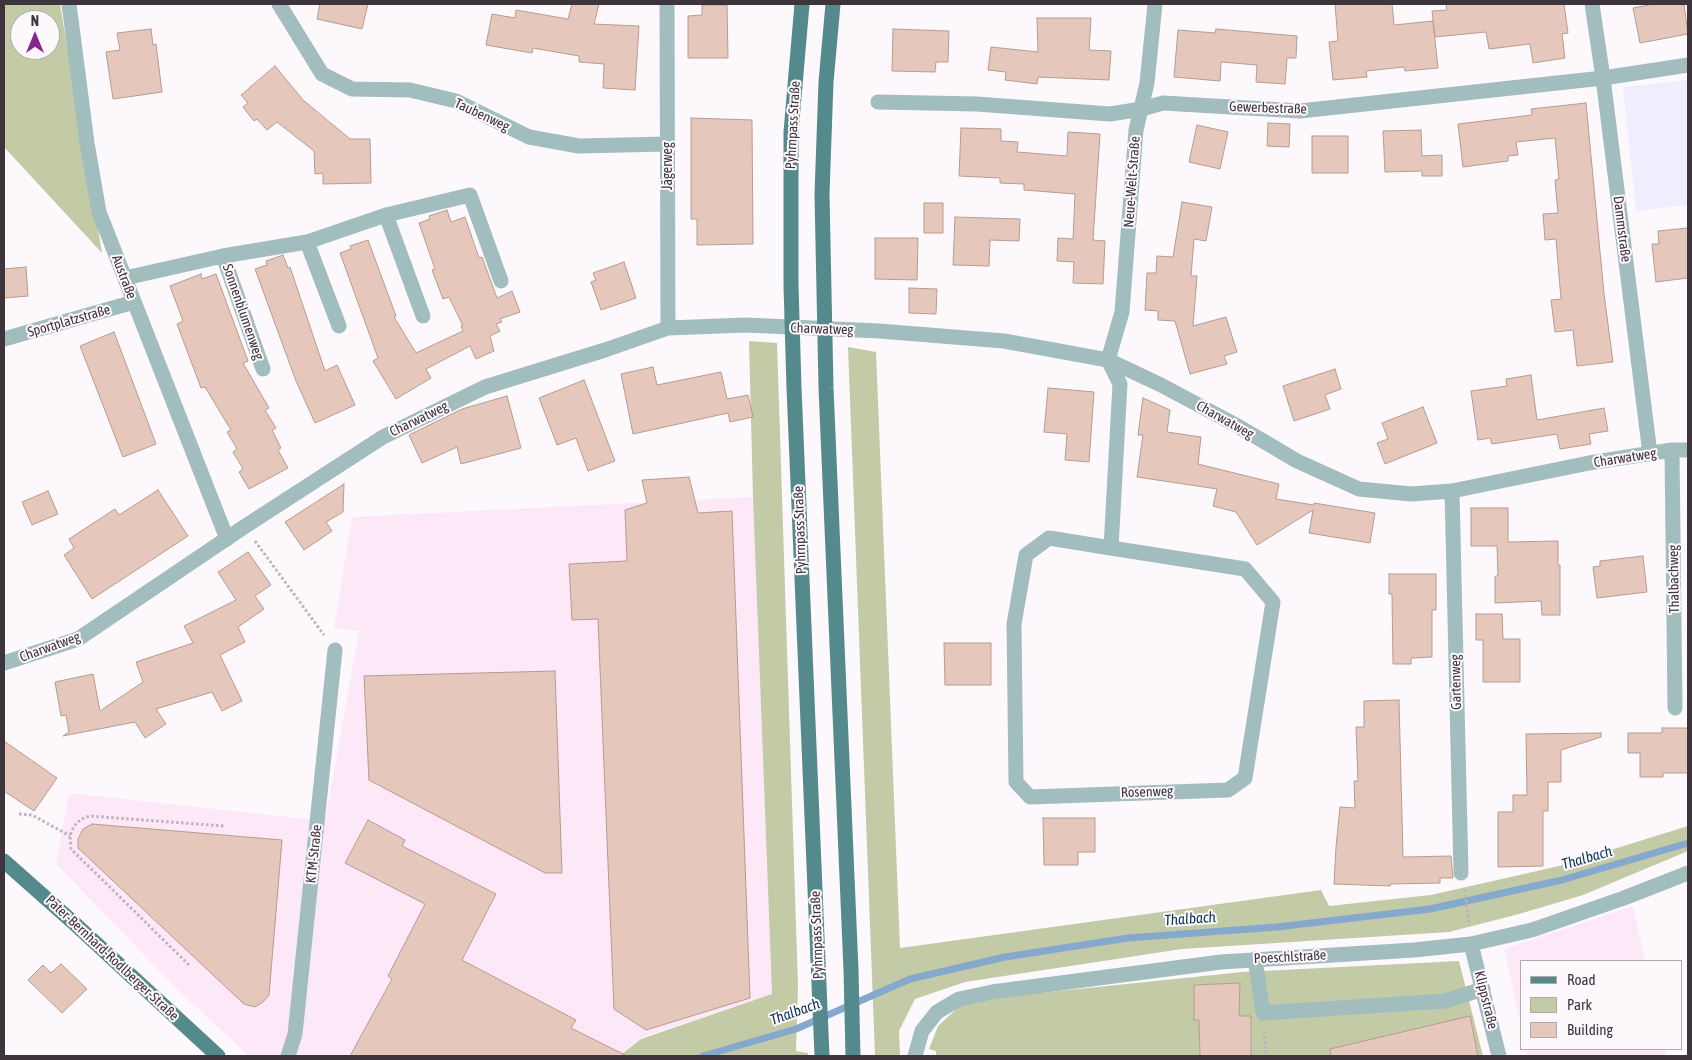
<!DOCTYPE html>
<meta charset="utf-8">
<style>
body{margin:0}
#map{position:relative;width:1692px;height:1060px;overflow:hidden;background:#fdf8fc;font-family:"Asap Condensed",sans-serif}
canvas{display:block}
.frame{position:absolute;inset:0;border:5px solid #3d343c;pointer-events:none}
.legend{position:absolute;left:1520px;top:960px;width:162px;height:90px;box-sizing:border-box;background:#fdf8fc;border:1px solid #b0aaaf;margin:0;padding:6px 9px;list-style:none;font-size:15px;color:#3d343c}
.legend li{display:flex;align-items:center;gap:10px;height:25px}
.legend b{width:25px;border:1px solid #b0aaaf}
.north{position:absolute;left:10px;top:10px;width:50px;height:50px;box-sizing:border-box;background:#fdf8fc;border:1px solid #b0aaaf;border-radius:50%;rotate:0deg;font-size:14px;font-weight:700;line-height:20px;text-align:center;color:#3d343c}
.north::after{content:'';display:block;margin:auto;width:18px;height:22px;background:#88258d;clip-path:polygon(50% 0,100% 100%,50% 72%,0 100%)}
</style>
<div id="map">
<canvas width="1692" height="1060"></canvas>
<div class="frame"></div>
<ul class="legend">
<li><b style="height:6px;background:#558a8d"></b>Road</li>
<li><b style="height:14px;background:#c3caa6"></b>Park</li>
<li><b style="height:14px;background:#e5c7bb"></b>Building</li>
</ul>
<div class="north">N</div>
</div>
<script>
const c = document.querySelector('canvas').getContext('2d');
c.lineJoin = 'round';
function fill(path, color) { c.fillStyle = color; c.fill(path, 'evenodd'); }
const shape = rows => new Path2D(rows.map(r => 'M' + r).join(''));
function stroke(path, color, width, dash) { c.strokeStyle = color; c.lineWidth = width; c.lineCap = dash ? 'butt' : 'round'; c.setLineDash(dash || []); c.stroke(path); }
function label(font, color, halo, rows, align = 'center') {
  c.font = font + ' "Asap Condensed",sans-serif'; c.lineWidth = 4; c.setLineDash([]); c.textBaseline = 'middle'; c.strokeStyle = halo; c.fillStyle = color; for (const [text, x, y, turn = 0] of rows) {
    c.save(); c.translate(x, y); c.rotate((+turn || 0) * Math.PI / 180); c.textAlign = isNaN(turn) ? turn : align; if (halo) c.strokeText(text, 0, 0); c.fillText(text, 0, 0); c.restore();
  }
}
fill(shape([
 [753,497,772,994,640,1038,618,1056,249,1056,179,991,56,864,69,793,325,821,359,631,334,628,352,517],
 [1633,906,1645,961,1521,961,1521,1024,1504,949],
 [1526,1049,1665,1049,1667,1056,1528,1056]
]), '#fde8f8');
fill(shape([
 [1688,80,1688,205,1636,211,1623,87]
]), '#f0edfe');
fill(shape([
 [4,4,60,4,102,253,4,147],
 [20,20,50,20,50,50,20,50],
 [749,341,777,343,798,986,796,1051,808,1053,808,1056,767,1056,766,1055,762,1056,619,1056,641,1039,772,994,753,497],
 [848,347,876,352,900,948,1321,890,1329,906,1431,895,1559,866,1688,826,1688,851,1583,895,1519,914,1449,932,1182,949,965,982,915,999,899,1031,900,1056,875,1056],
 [1459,961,1483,1056,936,1056,936,1051,929,1049,938,1026,962,1004,992,998,1242,972]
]), '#c3caa6');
stroke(shape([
 [703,1056,796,1029,910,979,1005,957,1128,938,1277,927,1430,909,1562,880,1688,843]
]), '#85a9cd', 7);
const building = shape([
 [320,4,368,4,362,29,317,19,320,4],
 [572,4,599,4,594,24,639,26,635,90,603,88,604,64,579,62,579,56,533,48,532,53,486,45,492,14,515,18,516,10,568,19,572,4],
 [1335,4,1392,4,1394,25,1433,21,1438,68,1405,71,1404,67,1366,71,1367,77,1333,80,1329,42,1338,41,1335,4],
 [1446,4,1564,4,1568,33,1562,34,1565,58,1533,63,1530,44,1489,49,1486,32,1435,37,1432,11,1447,10,1446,4],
 [1654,4,1684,4,1688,34,1640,43,1633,8,1654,4],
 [702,5,727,5,728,58,688,58,688,16,702,15,702,5],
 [1037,18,1091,18,1089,50,1111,51,1109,80,1038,77,1037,84,1005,80,1006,72,988,70,991,47,1038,52,1037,18],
 [151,29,153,45,156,44,162,92,113,99,106,52,120,50,117,33,151,29],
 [893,29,949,31,948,62,936,62,935,72,892,71,893,29],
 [1216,29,1297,36,1296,58,1287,58,1285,84,1256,82,1257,65,1221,62,1220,81,1174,77,1178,30,1215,33,1216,29],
 [275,66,303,100,350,139,370,139,371,183,323,184,323,173,315,174,314,151,277,122,267,130,257,119,254,121,243,107,248,103,241,95,275,66],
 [1586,103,1604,294,1613,362,1577,366,1573,330,1555,332,1551,300,1561,299,1556,239,1545,240,1543,214,1558,213,1555,180,1559,179,1555,138,1516,142,1518,155,1508,156,1508,161,1463,167,1458,124,1532,115,1531,109,1586,103],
 [691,118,752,120,753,244,697,245,697,219,691,219,691,118],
 [1268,123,1290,124,1289,147,1267,146,1268,123],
 [1197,125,1228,132,1220,169,1189,162,1197,125],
 [961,128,1001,129,1001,141,1018,142,1017,152,1067,156,1068,132,1100,134,1093,240,1105,241,1103,284,1073,283,1074,262,1057,261,1058,238,1073,239,1075,194,1024,190,1024,184,1000,183,1000,178,959,176,961,128],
 [1421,130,1422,156,1442,155,1442,176,1422,176,1422,171,1385,172,1383,131,1421,130],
 [1312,136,1348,136,1348,173,1312,173,1312,136],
 [1182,202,1212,207,1206,241,1194,239,1191,276,1197,276,1193,326,1226,317,1237,352,1224,356,1227,364,1190,374,1175,321,1158,320,1158,311,1145,310,1147,273,1156,273,1157,256,1173,257,1182,202],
 [924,203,943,203,943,233,924,233,924,203],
 [447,210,451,222,465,217,479,258,482,257,497,298,512,291,520,312,500,319,502,322,496,324,500,331,490,336,494,351,476,359,470,346,426,369,431,378,396,399,373,361,378,358,340,253,351,249,350,246,368,240,396,316,394,317,416,353,463,331,461,326,463,326,449,297,443,299,432,270,435,269,419,223,430,219,429,216,447,210],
 [955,217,1020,219,1019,241,990,240,989,266,953,265,955,217],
 [1688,228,1688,278,1656,282,1652,244,1659,244,1658,231,1688,228],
 [875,238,918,238,917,280,875,279,875,238],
 [283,255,288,268,290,267,325,371,337,365,355,405,315,423,296,381,255,269,267,265,266,261,283,255],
 [624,262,636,298,601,310,591,282,596,280,593,273,624,262],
 [26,267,28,296,4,298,4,269,26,267],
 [201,274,202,279,216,274,248,361,243,363,269,408,265,410,276,428,272,430,281,448,278,450,288,468,249,489,239,472,243,469,233,452,237,449,227,432,231,430,205,387,201,388,177,324,183,321,170,286,201,274],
 [909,288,937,289,936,314,909,313,909,288],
 [114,332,156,444,123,457,80,346,114,332],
 [653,367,657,385,721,372,727,399,748,395,753,417,730,422,728,413,633,434,621,374,653,367],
 [1335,369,1341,389,1325,395,1330,409,1294,421,1283,386,1335,369],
 [1531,375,1537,420,1604,408,1608,431,1589,434,1591,444,1560,449,1557,434,1492,444,1490,438,1478,440,1471,391,1507,386,1506,379,1531,375],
 [584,380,615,461,588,471,576,438,557,445,539,398,584,380],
 [1048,388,1094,392,1089,462,1065,460,1067,434,1044,432,1048,388],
 [507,396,521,448,461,464,457,447,422,463,409,435,462,409,507,396],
 [1143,398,1170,410,1167,432,1201,437,1198,464,1279,484,1276,499,1314,505,1314,503,1375,513,1370,543,1309,533,1313,510,1257,545,1236,512,1213,506,1217,489,1137,477,1143,435,1138,435,1143,398],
 [1423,407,1437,443,1385,464,1377,443,1388,439,1382,423,1423,407],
 [689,477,698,513,732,511,750,998,646,1030,614,1009,598,619,572,620,569,564,627,561,625,510,647,503,642,480,689,477],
 [344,484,343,512,326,522,332,531,304,550,285,522,344,484],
 [158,490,188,536,92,599,64,555,74,548,69,539,115,509,119,515,158,490],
 [48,491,58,514,32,525,22,502,48,491],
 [1471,508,1508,508,1508,542,1558,541,1558,565,1560,565,1560,615,1542,615,1541,601,1495,603,1495,577,1498,575,1497,546,1471,546,1471,508],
 [248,552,271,585,255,596,264,609,238,627,245,642,220,655,242,701,222,711,212,692,156,709,166,724,145,738,135,722,63,736,69,732,66,715,61,716,55,682,93,674,100,711,143,682,136,662,193,643,184,626,236,600,218,572,248,552],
 [1643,556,1647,592,1597,598,1593,567,1600,566,1600,561,1643,556],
 [1389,574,1436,574,1436,610,1432,610,1432,657,1411,658,1411,664,1393,664,1392,594,1389,594,1389,574],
 [1476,614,1502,614,1503,639,1520,639,1520,682,1483,682,1483,640,1476,640,1476,614],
 [944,643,991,643,991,685,945,685,944,643],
 [555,671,562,873,545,873,369,780,364,676,555,671],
 [1399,700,1403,857,1451,856,1453,878,1440,878,1440,883,1391,884,1390,886,1334,884,1336,847,1340,807,1355,808,1354,781,1358,781,1356,727,1364,727,1364,701,1399,700],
 [1662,728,1688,728,1688,773,1663,773,1663,777,1640,777,1640,753,1628,753,1628,733,1662,733,1662,728],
 [1601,733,1601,737,1561,750,1561,782,1548,782,1548,811,1543,811,1543,866,1498,867,1498,812,1513,812,1513,795,1527,795,1526,734,1601,733],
 [4,741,57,778,34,811,4,791,4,741],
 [1043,818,1095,818,1095,852,1078,852,1078,865,1044,865,1043,818],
 [368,820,405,840,402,846,496,894,462,960,576,1020,571,1028,627,1056,350,1056,392,979,388,976,425,904,345,863,368,820],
 [92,824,282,840,269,995,263,1002,255,1007,244,1004,78,848,78,839,83,829,92,824],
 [61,964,87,989,62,1013,28,980,43,965,51,973,61,964],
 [1240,983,1239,1016,1251,1016,1251,1056,1200,1056,1199,1020,1194,1020,1194,985,1240,983],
 [1470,1016,1478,1056,1331,1056,1330,1049,1470,1016]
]);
fill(building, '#e5c7bb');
stroke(building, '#b89b8f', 1);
stroke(shape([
 [255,541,324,635],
 [19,814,32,815,70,836],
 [1465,890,1469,926],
 [189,965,71,849,70,836,74,826,81,819,90,816,224,826],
 [1264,1031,1266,1056]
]), '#bcb5bb', 3, [2.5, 2.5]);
stroke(shape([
 [69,4,87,143,99,212,227,539],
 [279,4,322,74,352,89,410,90,456,101,529,137,579,146,668,144],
 [667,4,668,328],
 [1592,4,1603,78,1650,454],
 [878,102,977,104,1110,114,1142,109,1163,103,1300,111,1603,78,1688,65],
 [386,215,423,316],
 [307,242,339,326],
 [223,256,263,369],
 [125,278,223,256,307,242,386,215,470,195,501,281],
 [4,339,134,302],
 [1672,450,1675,708],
 [1452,491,1461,873],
 [1111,548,1245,569,1273,602,1245,778,1228,790,1030,797,1016,782,1014,624,1026,555,1049,538,1111,548,1120,384,1108,360,1122,312,1136,130,1147,83,1155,4],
 [4,663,78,639,244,527,383,437,485,387,605,350,668,328,746,325,879,331,1004,341,1108,360,1161,385,1236,425,1297,461,1359,489,1411,494,1452,491,1589,463,1672,450,1688,450],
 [1471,944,1499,1056],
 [1255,959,1263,1013,1445,1001,1483,989],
 [288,1056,295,1034,335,650],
 [915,1056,922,1031,937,1012,959,999,992,992,1221,962,1414,950,1471,944,1532,930,1624,898,1688,873]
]), '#a2bdbe', 15);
stroke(shape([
 [802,4,791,132,791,285,794,388,822,1056],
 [833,4,826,82,822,194,826,388,851,970,853,1056],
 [4,861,75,924,218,1056]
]), '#558a8d', 15);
label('14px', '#3d343c', '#fdf8fc', [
 ["Gewerbestraße",1268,108,2],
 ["Taubenweg",482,115,25],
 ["Pyhrnpass Straße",793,125,-87],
 ["Jägerweg",668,166,-90],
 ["Neue-Welt-Straße",1132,182,-86],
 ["Dammstraße",1622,229,83],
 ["Austraße",124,277,69],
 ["Sonnenblumenweg",243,312,71],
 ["Sportplatzstraße",69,321,-16],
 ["Charwatweg",822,329,2],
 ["Charwatweg",419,419,-26],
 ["Charwatweg",1225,420,29],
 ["Charwatweg",1625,458,-9],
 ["Pyhrnpass Straße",800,530,-92],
 ["Thalbachweg",1674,579,-91],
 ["Charwatweg",50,647,-20],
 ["Gartenweg",1456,682,-91],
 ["Rosenweg",1147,792,-2],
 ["KTM-Straße",314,854,-84],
 ["Pyhrnpass Straße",817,935,-92],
 ["Poeschlstraße",1290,957,-3],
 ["Pater-Bernhard-Rodlberger-Straße",112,958,43],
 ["Klippstraße",1486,1000,76]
]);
label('italic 15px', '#0a3558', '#fdf8fc', [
 ["Thalbach",1587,858,-16],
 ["Thalbach",1190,919,-4],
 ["Thalbach",795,1012,-20]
]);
</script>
